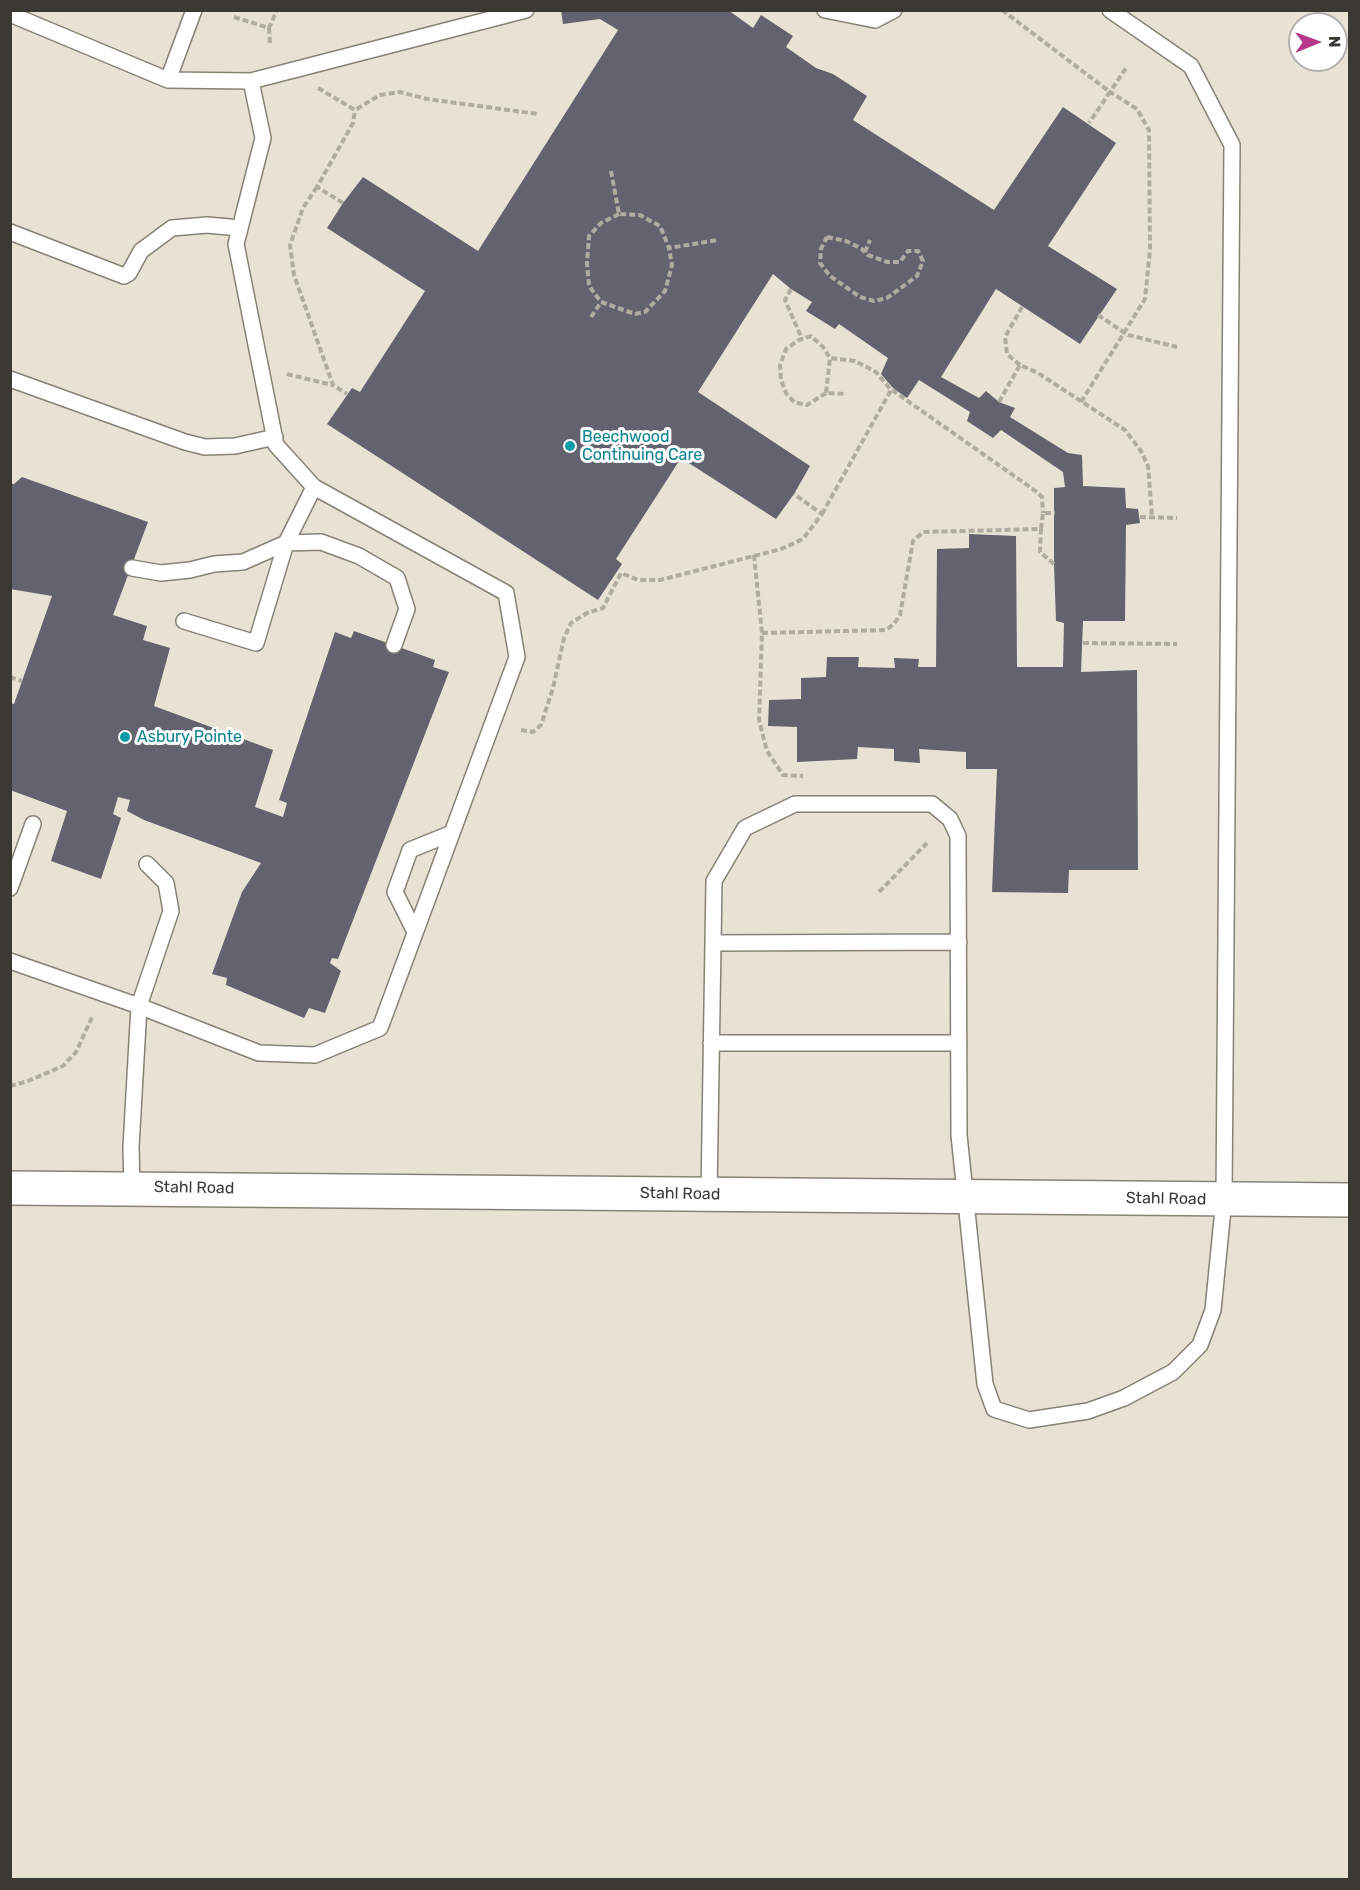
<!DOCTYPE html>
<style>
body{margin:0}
#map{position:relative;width:1360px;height:1890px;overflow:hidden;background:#e7e2d4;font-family:Rubik,sans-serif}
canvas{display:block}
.frame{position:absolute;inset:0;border:12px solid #3b3934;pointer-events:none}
.north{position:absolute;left:1288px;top:12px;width:60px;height:60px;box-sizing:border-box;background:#fff;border:2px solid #b1b0ae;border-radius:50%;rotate:89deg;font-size:16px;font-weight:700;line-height:24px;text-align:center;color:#3b3934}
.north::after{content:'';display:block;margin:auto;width:21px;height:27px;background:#b43788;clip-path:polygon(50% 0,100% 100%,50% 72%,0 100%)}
</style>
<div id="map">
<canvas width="1360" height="1890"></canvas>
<div class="frame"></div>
<div class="north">N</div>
</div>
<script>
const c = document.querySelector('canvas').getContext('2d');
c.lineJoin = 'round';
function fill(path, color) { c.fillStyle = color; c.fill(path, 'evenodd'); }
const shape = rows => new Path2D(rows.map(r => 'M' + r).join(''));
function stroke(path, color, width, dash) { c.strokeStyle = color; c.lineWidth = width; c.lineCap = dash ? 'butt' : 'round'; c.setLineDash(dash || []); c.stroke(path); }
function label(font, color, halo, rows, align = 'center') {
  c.font = font + ' Rubik,sans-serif'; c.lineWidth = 6; c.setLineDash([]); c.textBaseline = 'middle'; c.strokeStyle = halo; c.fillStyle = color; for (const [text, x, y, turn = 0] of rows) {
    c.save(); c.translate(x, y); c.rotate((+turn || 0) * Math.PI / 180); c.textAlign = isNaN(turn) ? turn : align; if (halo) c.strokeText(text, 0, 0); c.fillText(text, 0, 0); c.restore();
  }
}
fill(shape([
 [561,10,728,10,753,28,761,15,793,36,786,47,816,68,833,74,867,96,853,120,994,210,1063,107,1116,143,1048,246,1117,289,1080,344,996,289,941,377,979,398,986,391,999,402,1015,408,1010,417,1068,453,1082,455,1083,486,1125,488,1126,508,1138,509,1140,523,1126,525,1125,621,1083,621,1081,672,1137,670,1138,870,1069,870,1068,893,992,892,997,769,966,769,966,752,919,749,920,763,894,761,894,749,858,747,857,759,797,762,797,727,768,726,769,700,801,699,801,678,826,677,827,657,859,657,858,667,895,668,894,658,919,659,918,667,936,667,937,549,969,548,969,534,1016,536,1017,667,1063,667,1064,623,1056,621,1054,564,1054,488,1065,487,1063,472,1001,430,993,438,967,421,970,412,919,380,907,398,893,388,881,374,888,358,839,324,835,329,806,311,812,302,791,289,773,274,698,392,810,466,794,494,776,519,681,458,616,559,622,564,598,600,327,424,352,388,360,392,425,291,327,228,343,203,363,177,478,251,618,30,600,19,563,24],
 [22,477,148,522,113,615,147,626,143,640,170,648,154,706,273,750,255,807,283,817,287,803,279,800,335,632,351,638,354,631,435,660,433,667,449,672,338,959,332,958,330,963,341,971,325,1013,309,1008,304,1018,226,985,227,978,212,974,242,892,261,863,144,820,127,811,130,800,118,797,113,814,121,818,101,879,51,861,67,811,10,790,10,703,14,704,52,596,10,589,10,483,14,484]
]), '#63636f');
const service = shape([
 [825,10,875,20,894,10],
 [10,14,168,80,194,10],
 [251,81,526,10],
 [10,232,124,276,129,273,141,251,172,228,207,225,240,228],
 [10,379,185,442,205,447,235,446,275,437],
 [132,568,161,573,190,570,214,564,243,562,286,543,321,542,359,556,397,578,407,609,394,645],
 [184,621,256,643,286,543,314,487],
 [10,888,33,824],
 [415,932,395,892,410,850,452,833],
 [713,943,959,942],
 [10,961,139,1006,259,1053,315,1055,380,1028,517,657,506,593,314,487,276,445,236,244,263,138,251,81,168,80],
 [711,1043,959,1043],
 [132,1188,131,1147,139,1006,171,911,166,883,147,864],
 [709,1194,714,881,745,828,795,804,932,804,950,819,958,836,959,1135,985,1384,994,1409,1029,1420,1088,1411,1124,1398,1173,1372,1200,1345,1213,1310,1224,1199,1232,145,1191,66,1110,10]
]);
const tertiary = shape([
 [10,1188,1350,1200]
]);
stroke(service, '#878276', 18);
stroke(tertiary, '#878276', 36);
stroke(shape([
 [1002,10,1110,92,1089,123],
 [234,17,269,28,277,10],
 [269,28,270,44],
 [318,88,355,110,380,95,400,92,427,99,538,114],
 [611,171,619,214,640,215,660,226,669,248,718,240],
 [317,187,303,208,290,245,294,275,333,385,347,394],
 [343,203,317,187,353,123,355,110],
 [619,214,601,223,589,236,587,263,589,286,601,302,635,314,645,312,665,291,672,265,669,248],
 [827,237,846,241,862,249,868,255,887,262,900,262,908,251,918,251,923,261,917,276,887,298,874,301,860,297,830,276,820,263,821,249,827,237],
 [865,252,870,240],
 [791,289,785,300,802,339],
 [1098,315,1128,335,1177,347],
 [591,317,601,302],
 [1020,365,1007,354,1005,337,1022,307],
 [287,374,332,385],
 [892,390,1037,492,1042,497,1043,513],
 [826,393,807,405,794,402,786,393,781,380,780,365,786,349,799,340,811,336,823,347,830,358],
 [999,402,1020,365,1038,373,1125,430,1141,451,1148,466,1152,517],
 [1081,402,1145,299,1150,250,1149,130,1137,109,1110,92,1126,68],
 [822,514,891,390,876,372,855,361,830,358,826,393,846,394],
 [1140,517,1177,518],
 [1041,529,1043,513,1055,513],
 [754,555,762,633,759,720,767,751,783,775,803,776],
 [762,633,886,630,894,624,900,615,913,541,923,532,1041,529,1040,552,1054,564],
 [1083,643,1177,644],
 [10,677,22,681],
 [521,730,533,732,541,725,553,688,564,638,571,623,587,613,603,608,621,573,638,580,660,580,781,549,803,539,822,514,794,494],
 [879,892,927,843],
 [10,1086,28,1081,63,1066,76,1052,93,1015]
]), '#b0aca1', 4, [6, 3]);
stroke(service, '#fff', 15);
stroke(tertiary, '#fff', 33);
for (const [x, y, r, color] of [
 [570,446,6,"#0f9aa8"],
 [125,737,6,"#0f9aa8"]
]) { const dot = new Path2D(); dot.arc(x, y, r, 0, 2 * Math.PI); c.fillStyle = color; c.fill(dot); stroke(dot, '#fff', 2); }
label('16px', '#0d838f', '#fff', [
 ["Beechwood",582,437],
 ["Continuing Care",582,455],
 ["Asbury Pointe",137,737]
], 'left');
label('16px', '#3b3934', '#fff', [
 ["Stahl Road",194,1188,1],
 ["Stahl Road",680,1194,1],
 ["Stahl Road",1166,1199,1]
]);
</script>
